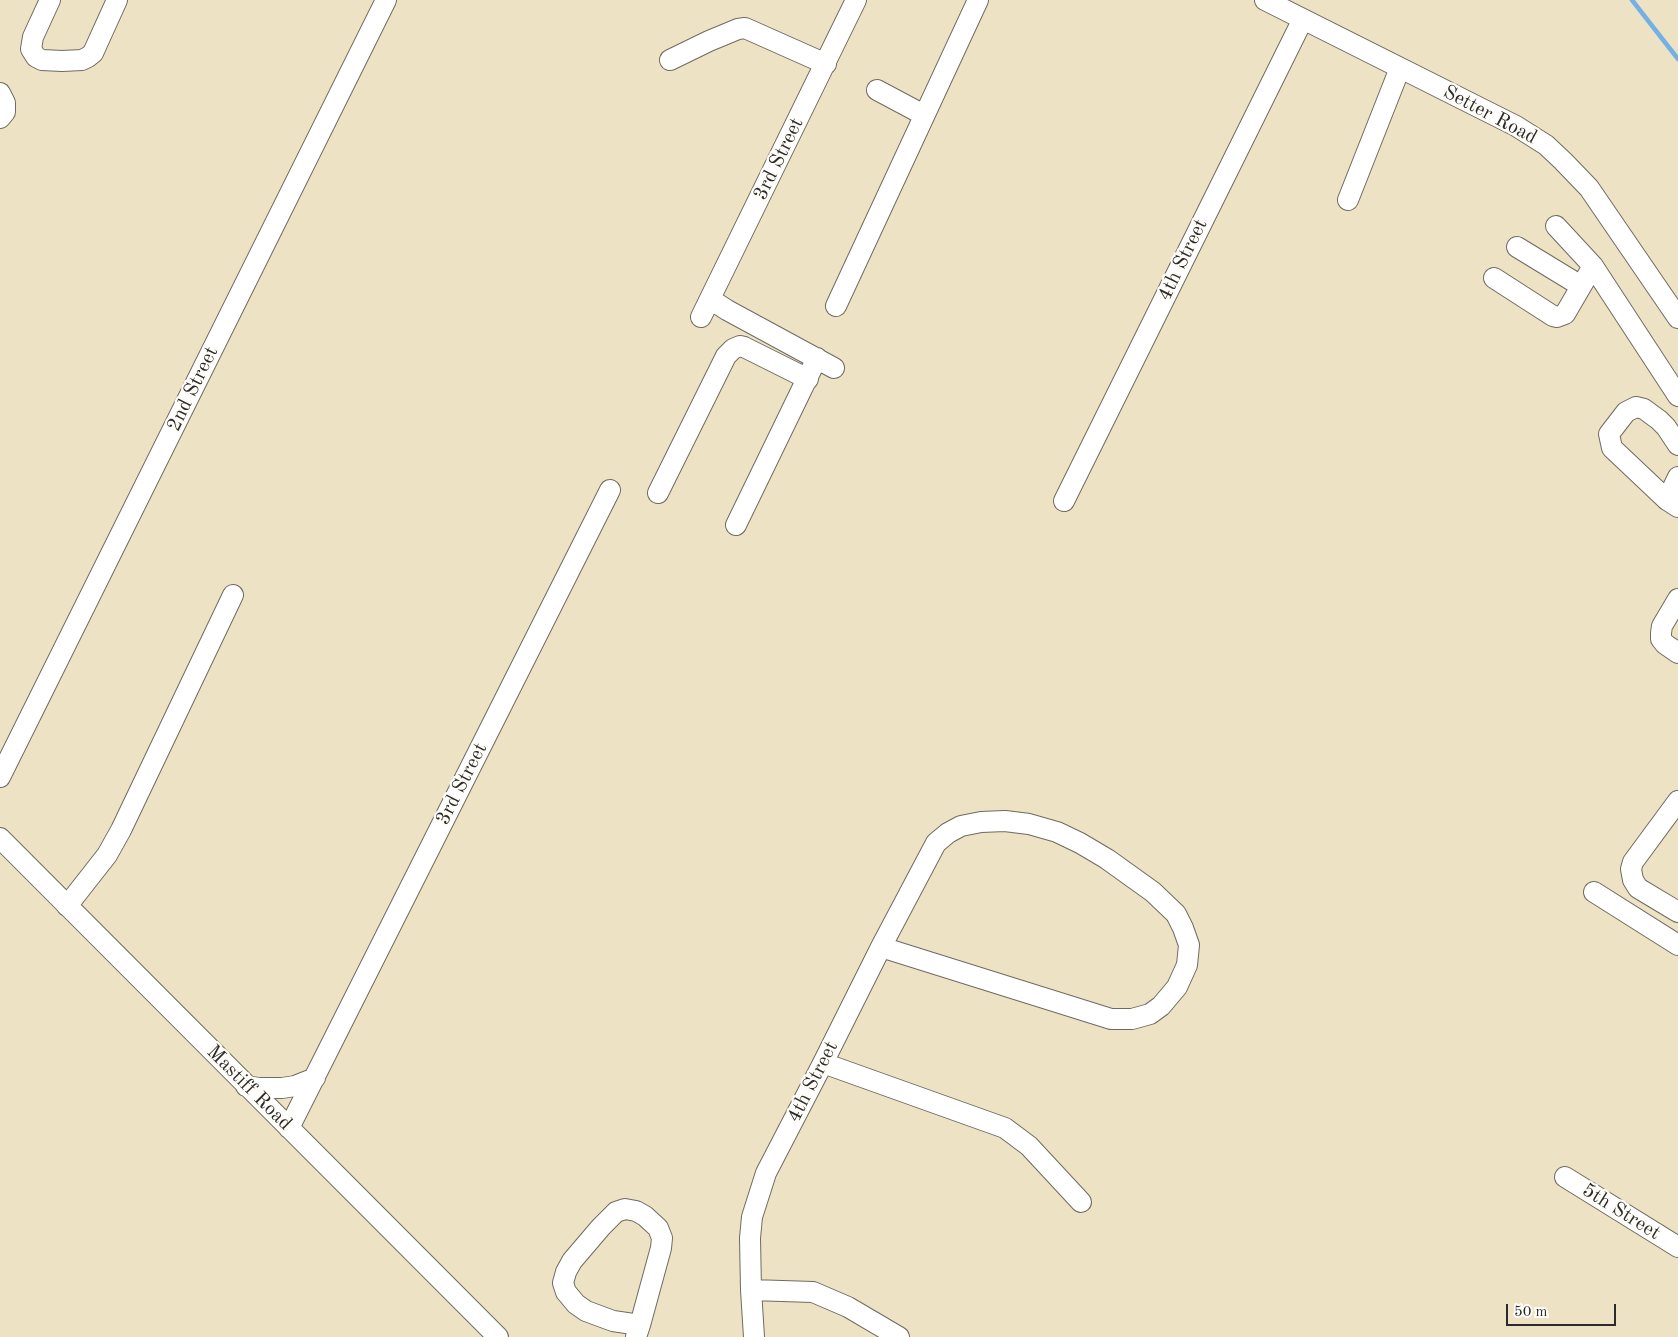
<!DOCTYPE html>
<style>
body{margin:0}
#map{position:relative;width:1678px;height:1337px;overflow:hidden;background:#eee2c4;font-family:"Old Standard TT",serif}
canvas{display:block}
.scale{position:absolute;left:1506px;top:1304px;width:110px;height:22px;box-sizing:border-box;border:2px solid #2b2b2b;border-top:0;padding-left:6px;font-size:15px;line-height:18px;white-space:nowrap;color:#2b2b2b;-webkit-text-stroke:4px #fdfcf7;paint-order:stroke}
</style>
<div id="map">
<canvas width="1678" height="1337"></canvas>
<div class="scale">50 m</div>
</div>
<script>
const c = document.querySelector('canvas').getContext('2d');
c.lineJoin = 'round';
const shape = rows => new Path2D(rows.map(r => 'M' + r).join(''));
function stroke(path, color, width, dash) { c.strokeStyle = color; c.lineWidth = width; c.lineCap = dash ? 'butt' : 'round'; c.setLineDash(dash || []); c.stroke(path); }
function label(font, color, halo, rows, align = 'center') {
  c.font = font + ' "Old Standard TT",serif'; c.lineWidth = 4.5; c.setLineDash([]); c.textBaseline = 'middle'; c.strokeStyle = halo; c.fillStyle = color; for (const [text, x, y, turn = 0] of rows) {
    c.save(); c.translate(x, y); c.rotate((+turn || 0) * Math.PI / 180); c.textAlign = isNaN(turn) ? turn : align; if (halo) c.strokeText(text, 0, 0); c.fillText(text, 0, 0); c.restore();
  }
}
stroke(shape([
 [1632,0,1678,59]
]), '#74b0e6', 4.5);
const minor = shape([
 [50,0,33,37,31,49,36,57,42,60,62,61,82,60,88,57,93,53,117,0],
 [1265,0,1516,126,1546,145,1563,161,1589,188,1678,318],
 [670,60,709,41,738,29,745,28,826,64],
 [877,90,924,115],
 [0,93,5,103,5,112,0,118],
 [1348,200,1400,68],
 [1556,226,1593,266,1678,396],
 [1517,247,1581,286],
 [1494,278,1553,316,1557,317,1565,314,1593,266],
 [710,299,727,310,834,368],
 [836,306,978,0],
 [701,317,856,0],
 [1678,445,1666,427,1659,420,1644,409,1636,407,1626,412,1609,434,1612,448,1667,500,1678,507],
 [658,493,726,356,733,349,740,346,744,347,808,379],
 [1667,500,1678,477],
 [1064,501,1303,19],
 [736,525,817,358],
 [1678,599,1662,626,1661,633,1661,639,1665,644,1678,653],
 [0,777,386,0],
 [1678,801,1633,862,1631,869,1633,880,1638,888,1678,912],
 [0,838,498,1337],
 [1594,892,1678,945],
 [67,906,107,855,121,830,233,595],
 [823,1063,1005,1128,1029,1146,1081,1202],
 [246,1086,259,1088,282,1088,295,1086,315,1078],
 [289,1128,610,490],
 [1565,1177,1678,1247],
 [751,1290,813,1292,848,1307,899,1337],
 [636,1337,640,1325,613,1321,586,1311,576,1304,566,1292,563,1283,566,1272,572,1261,601,1227,616,1212,625,1209,636,1211,645,1216,658,1228,662,1238,661,1248,640,1325],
 [754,1337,751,1290,750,1238,752,1217,766,1173,823,1063,881,947,936,843,948,833,961,826,981,822,1005,821,1029,824,1057,832,1080,843,1107,859,1153,892,1176,914,1183,928,1189,945,1187,965,1177,987,1161,1006,1150,1014,1132,1019,1111,1019,881,947]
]);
stroke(minor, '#6f6b61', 22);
stroke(minor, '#fff', 20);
label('20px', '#2b2b2b', '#fdfcf7', [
 ["Setter Road",1490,115,28],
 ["3rd Street",779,159,-64],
 ["4th Street",1183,260,-64],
 ["2nd Street",193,389,-64],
 ["3rd Street",462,784,-63],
 ["4th Street",813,1082,-63],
 ["Mastiff Road",249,1088,45],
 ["5th Street",1621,1212,32]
]);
</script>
